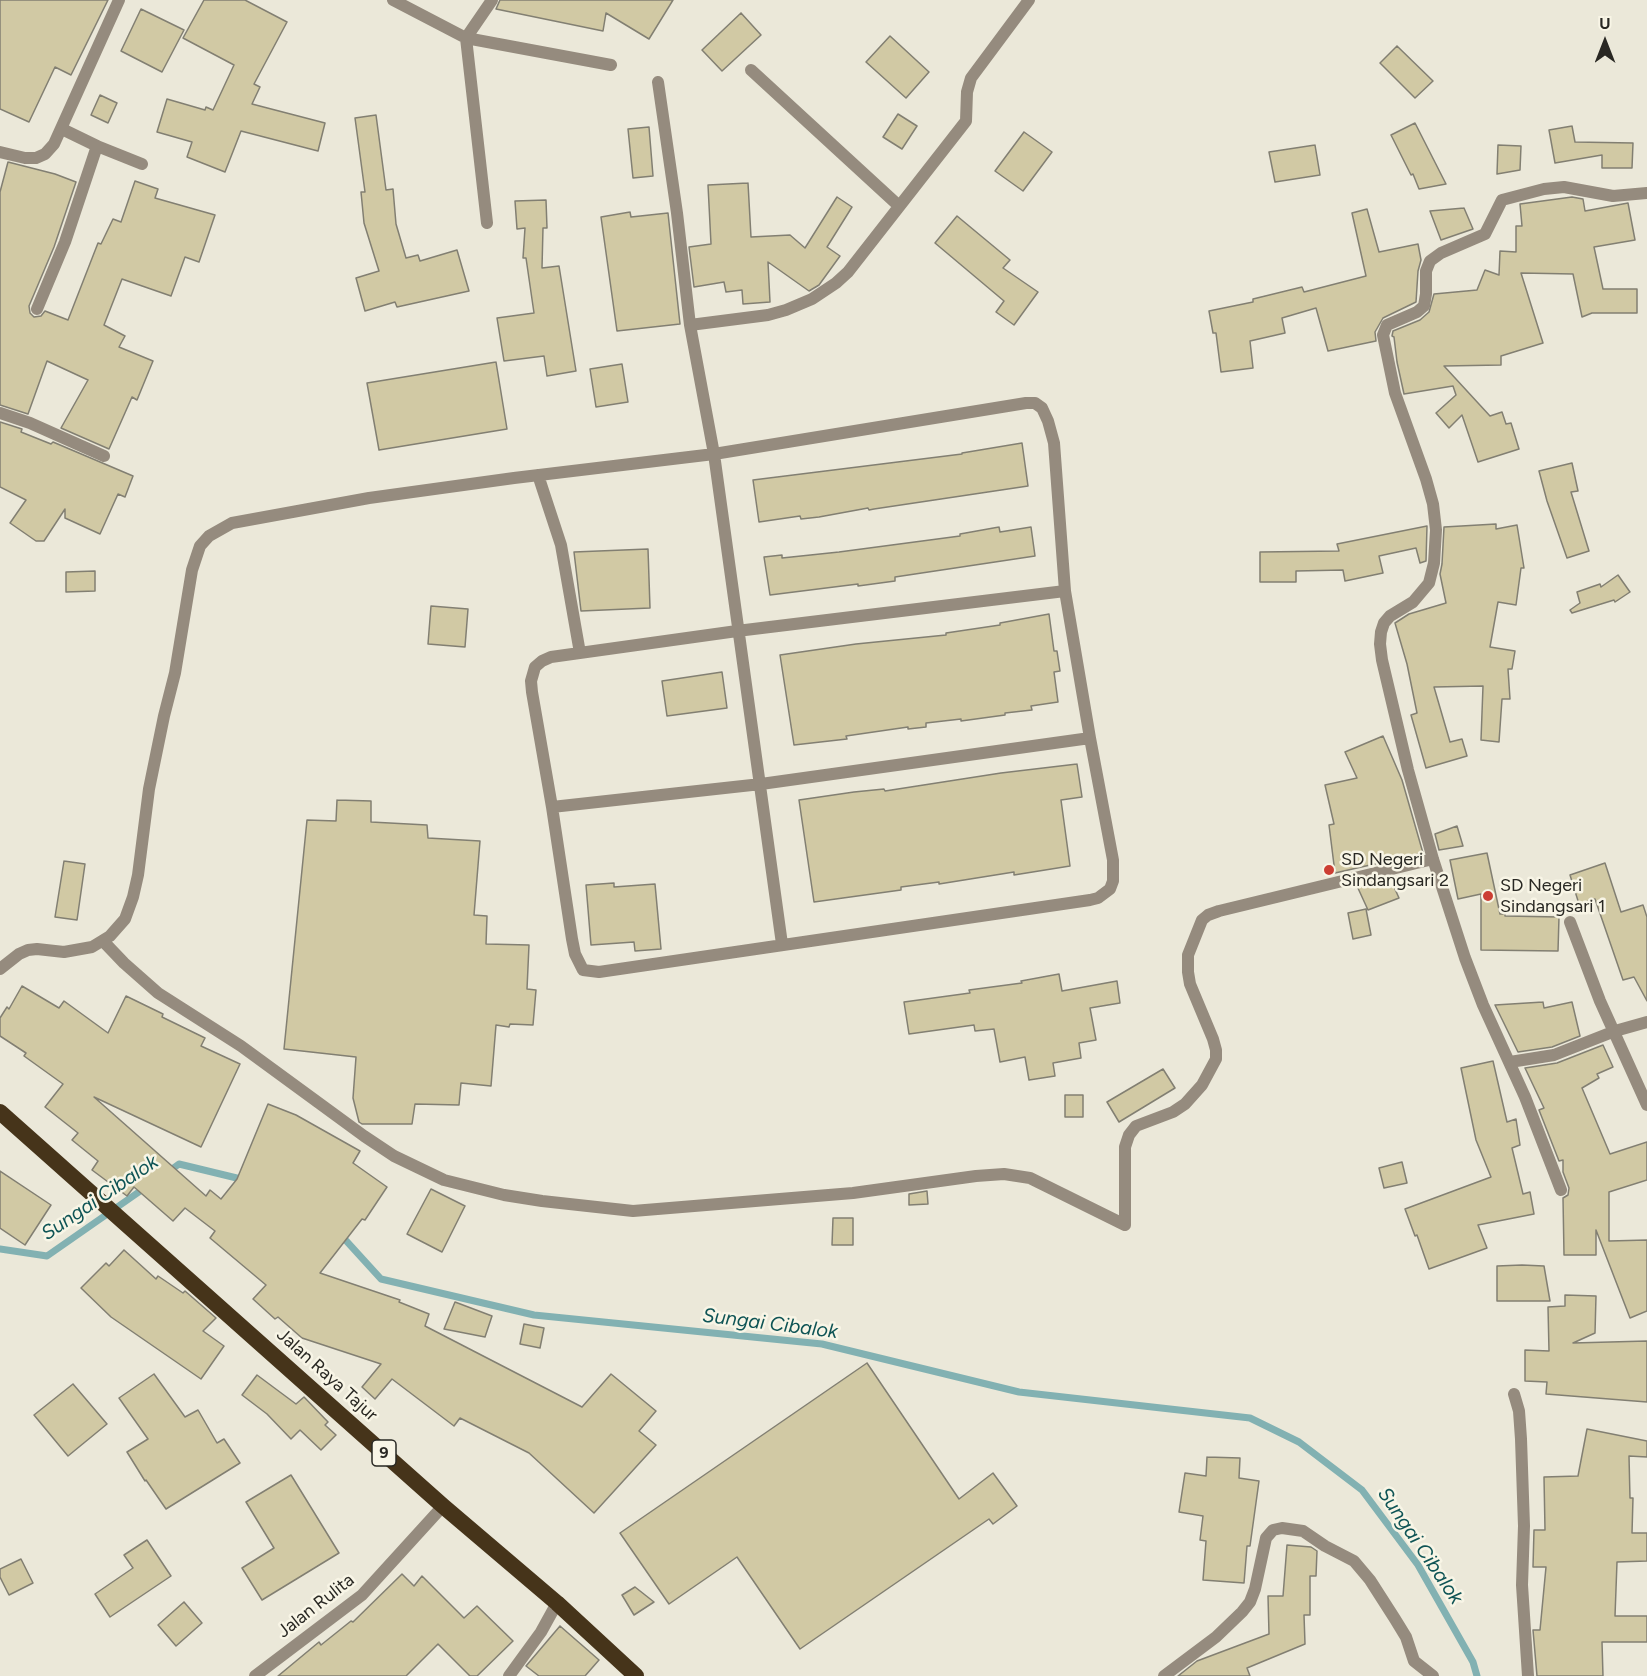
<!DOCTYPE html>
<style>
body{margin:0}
#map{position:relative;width:1647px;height:1676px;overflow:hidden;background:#ebe8d9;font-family:Figtree,sans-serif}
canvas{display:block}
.north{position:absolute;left:1575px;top:12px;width:60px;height:60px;-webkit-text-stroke:4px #f8f5e6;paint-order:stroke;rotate:0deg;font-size:16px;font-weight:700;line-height:24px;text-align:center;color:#292823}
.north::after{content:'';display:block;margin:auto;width:21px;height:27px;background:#292823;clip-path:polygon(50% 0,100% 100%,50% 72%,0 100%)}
</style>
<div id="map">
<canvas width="1647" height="1676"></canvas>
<div class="north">U</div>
</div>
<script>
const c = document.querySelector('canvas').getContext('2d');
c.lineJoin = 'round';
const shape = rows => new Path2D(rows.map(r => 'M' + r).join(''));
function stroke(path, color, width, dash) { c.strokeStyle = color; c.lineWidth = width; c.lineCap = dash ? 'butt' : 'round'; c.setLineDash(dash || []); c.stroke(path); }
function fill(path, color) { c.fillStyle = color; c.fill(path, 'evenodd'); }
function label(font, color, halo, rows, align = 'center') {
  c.font = font + ' Figtree,sans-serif'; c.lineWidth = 5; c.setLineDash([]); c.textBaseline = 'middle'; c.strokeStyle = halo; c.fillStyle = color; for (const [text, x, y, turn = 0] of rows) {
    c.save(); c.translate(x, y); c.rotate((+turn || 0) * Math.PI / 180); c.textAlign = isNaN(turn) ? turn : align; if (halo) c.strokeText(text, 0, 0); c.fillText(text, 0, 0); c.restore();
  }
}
stroke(shape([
 [168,1172,179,1164,245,1180],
 [340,1234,381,1279,534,1315,822,1344,1019,1392,1250,1418,1299,1442,1362,1490,1418,1565,1473,1662,1477,1676],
 [0,1249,47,1256,146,1187]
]), '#82b1b2', 7);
const building = shape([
 [0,0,108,0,71,75,55,67,29,122,0,109,0,0],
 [204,0,245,0,287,22,254,84,260,87,252,104,325,123,318,151,241,131,225,172,187,157,192,142,157,132,167,99,205,110,206,107,213,110,234,65,183,38,204,0],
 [500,0,673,0,649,39,606,13,603,31,496,9,500,0],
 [141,9,184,30,162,72,121,51,141,9],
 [741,13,761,35,722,71,702,50,741,13],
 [890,36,929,72,906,98,866,62,890,36],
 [1397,46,1433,81,1415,98,1380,63,1397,46],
 [100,95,117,103,108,123,91,115,100,95],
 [898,114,917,126,902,149,883,137,898,114],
 [376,115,386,190,393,189,396,224,406,258,418,255,420,261,457,250,469,291,397,307,395,302,365,311,356,278,379,271,364,223,361,192,365,192,355,118,376,115],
 [1415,123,1446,184,1419,189,1413,174,1411,175,1391,135,1415,123],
 [1572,126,1575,142,1633,143,1632,168,1602,168,1602,155,1555,163,1549,130,1572,126],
 [649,127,653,176,633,178,628,129,649,127],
 [1024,132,1052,152,1023,191,995,171,1024,132],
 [1315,145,1320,175,1275,182,1269,152,1315,145],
 [1498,145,1521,146,1520,170,1497,174,1498,145],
 [8,162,55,174,76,182,54,247,29,306,30,313,34,317,41,316,45,311,68,320,98,243,101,244,113,219,121,222,135,181,158,189,155,198,215,215,199,262,185,257,171,296,122,279,104,325,125,336,119,347,153,361,137,400,132,397,109,449,61,428,88,380,47,361,28,414,0,405,0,192,8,162],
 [748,183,751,237,790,235,805,248,837,197,852,207,827,247,840,256,819,285,809,291,768,262,770,302,743,304,742,290,726,292,724,282,694,287,689,247,711,244,708,185,748,183],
 [1572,197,1583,199,1585,211,1628,203,1635,240,1594,247,1603,289,1637,289,1637,313,1592,313,1582,317,1573,274,1521,273,1543,343,1501,356,1501,365,1444,366,1490,416,1502,412,1506,424,1511,423,1519,449,1478,462,1462,415,1449,428,1436,413,1456,395,1453,386,1404,394,1397,362,1394,337,1392,336,1393,331,1420,320,1429,312,1434,294,1477,290,1485,270,1499,275,1500,251,1516,252,1516,226,1522,226,1520,204,1572,197],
 [546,200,547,228,543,228,542,268,559,266,576,371,547,376,544,356,504,361,497,318,534,313,526,258,523,258,525,228,517,229,515,201,546,200],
 [1464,208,1473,229,1441,240,1430,211,1464,208],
 [1367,209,1379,252,1418,244,1421,260,1418,271,1416,302,1383,318,1375,332,1376,341,1328,351,1316,308,1282,318,1285,333,1250,341,1253,368,1221,372,1216,333,1213,333,1209,311,1253,302,1253,299,1302,287,1304,292,1366,276,1352,213,1367,209],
 [630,212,631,217,668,213,680,324,617,331,601,217,630,212],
 [957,216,1010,260,1003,268,1038,292,1014,325,996,312,1004,301,935,243,957,216],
 [496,362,507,429,379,450,367,383,496,362],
 [622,364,628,402,596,407,590,369,622,364],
 [0,422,22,429,21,432,51,444,53,442,133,476,125,497,118,494,100,534,65,518,65,509,44,541,36,541,10,523,26,500,0,487,0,422],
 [1022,443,1028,486,874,509,869,510,868,508,819,517,801,519,800,516,759,522,753,480,962,454,962,453,1022,443],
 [1572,463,1578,491,1571,492,1589,551,1567,558,1547,501,1539,471,1572,463],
 [1496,524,1496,529,1517,525,1524,568,1521,568,1516,605,1498,602,1490,647,1515,651,1512,669,1508,669,1510,699,1502,699,1499,742,1481,740,1483,686,1434,687,1450,742,1462,739,1467,756,1426,768,1411,715,1417,713,1407,664,1395,623,1409,614,1446,603,1440,574,1442,564,1444,527,1496,524],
 [1427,526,1426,561,1420,563,1416,548,1379,556,1383,573,1345,581,1343,570,1296,571,1296,582,1260,582,1260,552,1339,551,1337,544,1427,526],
 [999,527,1000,532,1031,527,1035,556,895,577,895,581,858,586,858,584,770,595,764,557,782,555,782,558,839,552,960,536,960,534,999,527],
 [648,549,650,608,581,611,574,552,648,549],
 [95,571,95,591,66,592,66,572,95,571],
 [1618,575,1630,592,1615,602,1614,600,1572,613,1570,610,1580,603,1577,592,1600,584,1601,587,1618,575],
 [431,606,468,609,465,647,428,644,431,606],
 [1049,614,1054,651,1057,651,1060,671,1054,672,1058,702,1031,706,1032,710,1005,713,1005,715,961,721,961,719,926,723,926,727,908,729,908,727,846,736,847,739,794,745,780,655,856,644,946,635,946,633,1000,625,1000,623,1049,614],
 [722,672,727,708,667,716,662,681,722,672],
 [1383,736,1402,780,1423,853,1335,873,1329,825,1334,824,1325,785,1357,778,1345,752,1383,736],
 [1077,764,1082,797,1061,800,1070,866,1014,875,1014,872,939,884,939,882,901,887,901,890,814,902,799,800,854,792,884,789,885,791,1001,773,1077,764],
 [337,800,371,801,371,822,427,825,428,838,480,841,474,915,487,916,486,944,529,945,527,989,536,990,533,1025,510,1024,509,1027,496,1025,491,1086,461,1083,459,1105,415,1104,412,1124,362,1124,359,1122,353,1098,356,1057,284,1049,307,820,336,821,337,800],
 [1457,826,1463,846,1439,850,1435,834,1457,826],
 [1487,853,1500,914,1505,914,1505,916,1559,917,1558,951,1481,950,1481,894,1458,899,1450,860,1487,853],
 [64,861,85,864,77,920,55,917,64,861],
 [1605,863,1621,912,1643,905,1647,917,1647,1001,1634,977,1623,980,1595,899,1579,904,1570,875,1605,863],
 [1390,878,1399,898,1368,910,1357,886,1390,878],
 [614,883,614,887,655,884,661,949,635,951,634,942,591,945,586,885,614,883],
 [1366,909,1371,935,1353,939,1348,913,1366,909],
 [1059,974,1062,991,1117,981,1120,1003,1090,1008,1096,1040,1079,1043,1081,1058,1053,1063,1055,1076,1029,1080,1025,1057,1000,1062,994,1029,975,1031,974,1025,909,1034,904,1002,970,993,969,990,1022,983,1021,981,1059,974],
 [22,986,59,1008,64,1001,108,1033,126,996,163,1014,162,1017,205,1038,201,1046,240,1064,201,1147,94,1097,206,1196,210,1190,221,1199,237,1179,268,1104,296,1115,360,1151,353,1163,387,1187,365,1220,362,1219,320,1273,400,1300,399,1302,429,1314,425,1326,582,1407,611,1374,656,1411,639,1431,656,1445,594,1513,529,1453,460,1418,454,1426,392,1379,375,1399,362,1387,381,1364,302,1338,278,1317,275,1319,253,1299,266,1285,210,1238,215,1231,185,1208,173,1221,134,1187,127,1196,92,1170,98,1161,72,1140,78,1133,45,1107,63,1084,24,1056,26,1053,0,1036,0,1018,7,1007,9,1009,22,986],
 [1543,1002,1544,1008,1572,1002,1580,1036,1552,1047,1518,1052,1495,1005,1543,1002],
 [1603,1045,1613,1067,1597,1074,1599,1078,1582,1088,1610,1154,1647,1142,1647,1180,1609,1192,1609,1241,1647,1240,1647,1311,1630,1318,1596,1230,1596,1255,1564,1255,1563,1198,1568,1195,1569,1188,1563,1172,1563,1160,1559,1161,1539,1110,1544,1108,1525,1068,1557,1063,1603,1045],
 [1493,1061,1507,1122,1516,1119,1520,1145,1512,1148,1523,1194,1530,1192,1534,1214,1478,1225,1487,1248,1429,1269,1417,1235,1415,1236,1405,1209,1491,1177,1476,1140,1461,1068,1493,1061],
 [1163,1069,1175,1088,1119,1122,1107,1102,1163,1069],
 [1065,1095,1083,1095,1083,1117,1065,1117,1065,1095],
 [1402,1162,1407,1183,1384,1188,1379,1168,1402,1162],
 [0,1171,51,1205,25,1245,0,1228,0,1171],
 [431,1189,465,1206,442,1252,407,1234,431,1189],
 [927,1191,928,1204,909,1205,909,1194,927,1191],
 [833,1218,853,1218,853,1245,832,1245,833,1218],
 [124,1250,156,1279,158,1276,183,1293,185,1291,216,1318,203,1331,224,1346,201,1379,111,1317,81,1288,106,1263,109,1266,124,1250],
 [1522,1265,1544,1266,1550,1301,1497,1301,1497,1266,1522,1265],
 [1565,1295,1596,1296,1595,1333,1573,1343,1647,1341,1647,1402,1546,1394,1547,1382,1525,1381,1525,1350,1549,1351,1548,1307,1565,1306,1565,1295],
 [455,1302,492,1316,485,1337,444,1329,455,1302],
 [524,1324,544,1328,540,1348,520,1344,524,1324],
 [867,1363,959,1499,993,1473,1017,1506,993,1524,989,1519,800,1649,737,1557,669,1604,620,1533,867,1363],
 [154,1374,185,1417,198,1410,217,1443,224,1439,240,1463,166,1509,146,1480,145,1481,127,1452,148,1439,119,1398,154,1374],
 [257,1375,296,1404,304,1397,328,1422,325,1425,336,1435,321,1450,300,1430,291,1439,267,1414,242,1395,257,1375],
 [73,1384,107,1424,68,1456,34,1415,73,1384],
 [1587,1429,1647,1441,1647,1457,1629,1456,1630,1498,1633,1498,1632,1533,1647,1533,1647,1561,1617,1562,1615,1616,1647,1616,1647,1642,1602,1642,1603,1676,1537,1676,1533,1630,1540,1630,1546,1567,1533,1567,1534,1530,1545,1530,1544,1477,1578,1476,1587,1429],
 [1207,1457,1240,1458,1239,1478,1259,1481,1250,1546,1247,1546,1244,1583,1203,1580,1206,1541,1200,1540,1203,1516,1179,1512,1185,1473,1206,1476,1207,1457],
 [291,1475,339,1553,262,1600,242,1568,274,1548,246,1502,291,1475],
 [147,1540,171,1576,110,1617,95,1594,133,1568,124,1555,147,1540],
 [1287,1545,1311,1547,1317,1551,1316,1576,1310,1576,1310,1615,1304,1615,1305,1644,1247,1668,1250,1676,1178,1676,1197,1661,1269,1634,1268,1596,1283,1596,1287,1545],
 [21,1559,33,1583,9,1595,0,1577,0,1569,21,1559],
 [402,1574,414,1586,422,1576,464,1618,477,1606,513,1641,477,1676,470,1676,438,1644,406,1676,278,1676,319,1642,321,1645,351,1621,353,1622,402,1574],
 [635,1587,654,1602,634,1615,622,1595,635,1587],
 [184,1602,202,1623,176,1646,158,1625,184,1602],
 [560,1626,599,1660,585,1676,539,1676,526,1666,560,1626]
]);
fill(building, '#d1c9a4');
stroke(building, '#827f72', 1.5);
stroke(shape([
 [393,0,466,38,611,65],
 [751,70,899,206],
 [658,82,677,213,690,325,714,454,782,944],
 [97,146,142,164],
 [0,152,25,158,36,158,45,154,54,144,119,0],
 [487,223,466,38,492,0],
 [37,309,65,242,97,146,62,129],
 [690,325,768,315,786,310,812,299,836,283,848,272,966,121,967,92,971,78,1029,0],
 [0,413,30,423,104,456],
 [538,475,561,545,580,653],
 [552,807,761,784,1090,738],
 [1570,922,1600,1001,1647,1105],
 [103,941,124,963,158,993,241,1046,364,1136,394,1156,444,1180,504,1195,542,1201,633,1211,853,1193,976,1176,1004,1174,1030,1178,1125,1225,1125,1147,1129,1135,1136,1126,1173,1112,1185,1104,1202,1085,1216,1059,1216,1050,1213,1039,1190,984,1188,972,1188,955,1202,920,1208,915,1219,911,1433,859],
 [0,969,19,954,28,950,37,949,64,952,92,947,110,936,125,919,133,897,138,875,149,789,164,716,175,673,192,570,200,546,209,536,232,523,369,498,514,478,714,454,1026,403,1035,403,1042,408,1048,421,1054,443,1065,591,1090,738,1113,860,1113,881,1110,889,1098,898,1090,900,599,972,583,970,575,954,572,939,552,807,532,692,531,681,535,667,542,661,551,657,737,631,1065,591],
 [1510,1062,1554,1055,1615,1031,1647,1022],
 [1561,1190,1525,1097,1483,1005,1465,958,1433,859,1408,770,1382,660,1380,644,1381,632,1384,623,1390,616,1413,602,1429,583,1434,563,1436,530,1433,504,1426,479,1395,393,1383,335,1387,325,1417,312,1424,306,1426,294,1426,271,1430,261,1441,253,1485,234,1502,200,1544,189,1564,187,1613,196,1647,193],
 [1514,1394,1519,1411,1521,1439,1524,1526,1522,1585,1528,1676],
 [255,1676,362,1595,443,1506],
 [509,1676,541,1632,557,1603],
 [1164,1676,1216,1637,1242,1612,1250,1602,1255,1589,1266,1538,1273,1530,1282,1528,1303,1531,1325,1546,1354,1561,1370,1580,1395,1619,1406,1637,1414,1661,1433,1676]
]), '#958b7e', 12);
stroke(shape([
 [0,1112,443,1506,557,1603,636,1676]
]), '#46341a', 16);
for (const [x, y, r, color] of [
 [1329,870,6,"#cc3e33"],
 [1488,896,6,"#cc3e33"]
]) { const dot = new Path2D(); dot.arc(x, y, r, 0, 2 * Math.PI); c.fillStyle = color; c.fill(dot); stroke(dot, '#f8f5e6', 2); }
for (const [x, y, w] of [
 [384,1453,24]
]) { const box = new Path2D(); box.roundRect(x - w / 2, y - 13, w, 26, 4.5); c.fillStyle = '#f8f5e6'; c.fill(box); stroke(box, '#292823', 1.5); }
label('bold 16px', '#292823', null, [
 ["9",384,1453]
]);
label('18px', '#292823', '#f8f5e6', [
 ["SD Negeri",1341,860],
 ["Sindangsari 2",1341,881],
 ["SD Negeri",1500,886],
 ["Sindangsari 1",1500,907]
], 'left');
label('18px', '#292823', '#f8f5e6', [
 ["Jalan Raya Tajur",327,1375,42],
 ["Jalan Rulita",316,1606,-38]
]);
label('italic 20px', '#0f5455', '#f8f5e6', [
 ["Sungai Cibalok",100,1198,-34],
 ["Sungai Cibalok",770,1324,7],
 ["Sungai Cibalok",1420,1546,56]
]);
</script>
